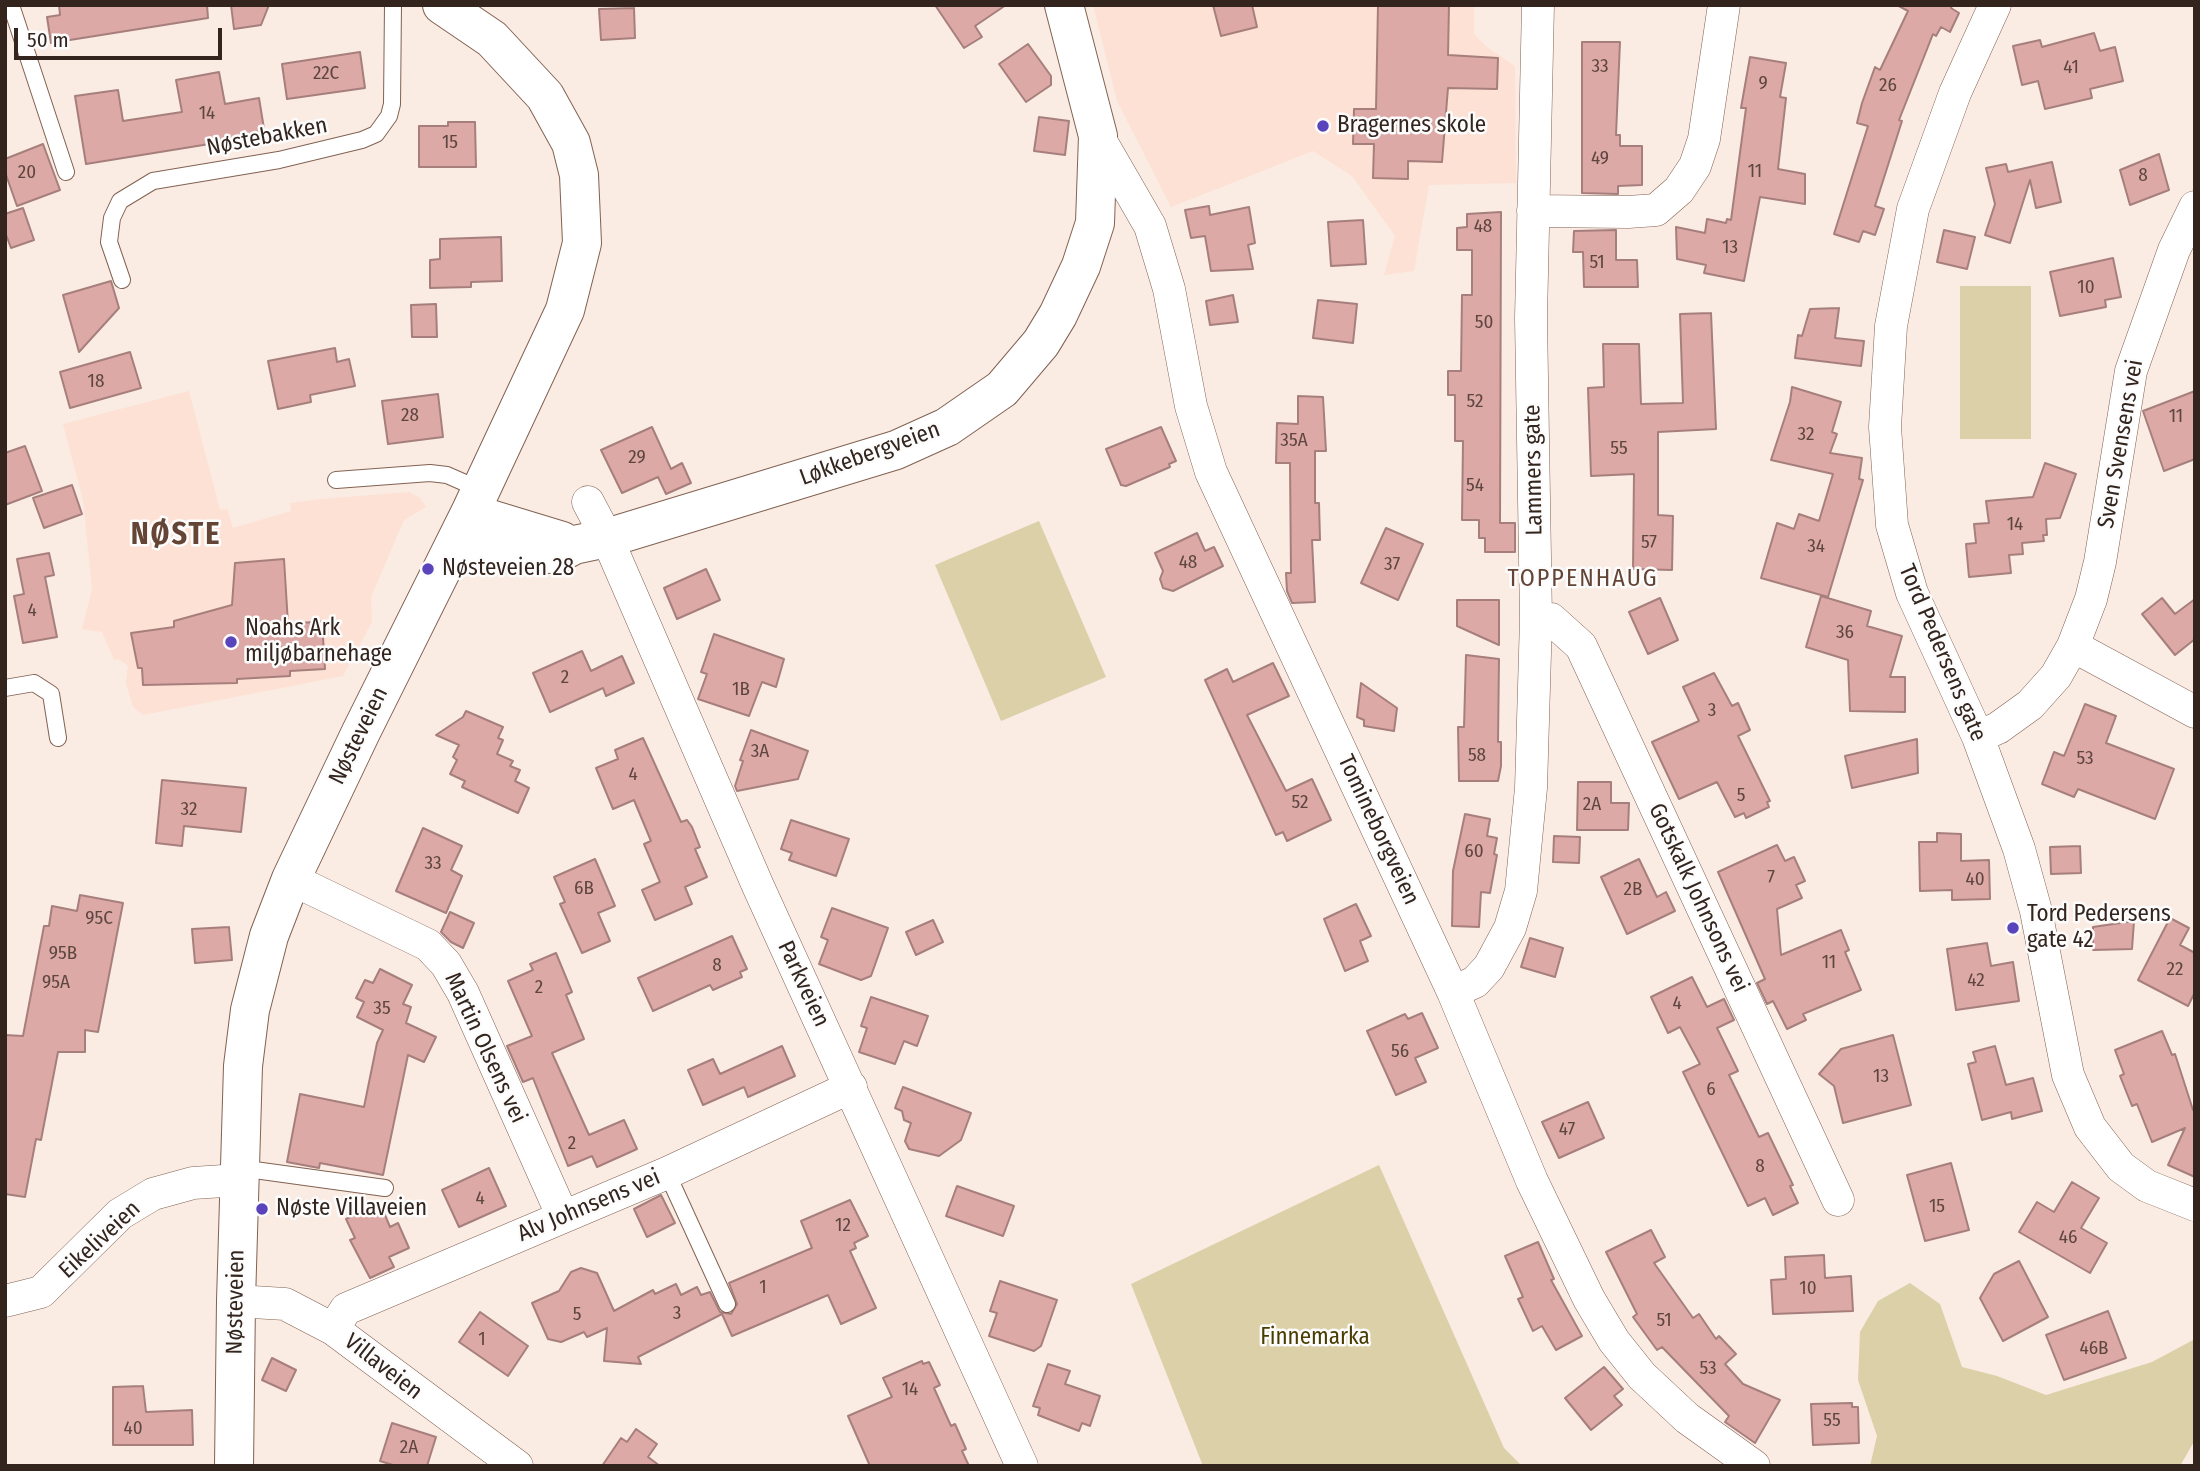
<!DOCTYPE html>
<meta charset="utf-8">
<style>
body{margin:0}
#map{position:relative;width:2200px;height:1471px;overflow:hidden;background:#faebe3;font-family:"Fira Sans Condensed",sans-serif}
canvas{display:block}
.frame{position:absolute;inset:0;border:7px solid #33251e;pointer-events:none}
.scale{position:absolute;left:14px;top:28px;width:208px;height:32px;box-sizing:border-box;border:4px solid #33251e;border-top:0;padding-left:9px;font-size:21px;line-height:24px;white-space:nowrap;color:#33251e;-webkit-text-stroke:5px #fcfcfc;paint-order:stroke}
</style>
<div id="map">
<canvas width="2200" height="1471"></canvas>
<div class="frame"></div>
<div class="scale">50 m</div>
</div>
<script>
const c = document.querySelector('canvas').getContext('2d');
c.lineJoin = 'round';
function fill(path, color) { c.fillStyle = color; c.fill(path, 'evenodd'); }
const shape = rows => new Path2D(rows.map(r => 'M' + r).join(''));
function stroke(path, color, width, dash) { c.strokeStyle = color; c.lineWidth = width; c.lineCap = dash ? 'butt' : 'round'; c.setLineDash(dash || []); c.stroke(path); }
function label(font, color, halo, rows, align = 'center') {
  c.font = font + ' "Fira Sans Condensed",sans-serif'; c.lineWidth = 5; c.setLineDash([]); c.textBaseline = 'middle'; c.strokeStyle = halo; c.fillStyle = color; for (const [text, x, y, turn = 0] of rows) {
    c.save(); c.translate(x, y); c.rotate((+turn || 0) * Math.PI / 180); c.textAlign = isNaN(turn) ? turn : align; if (halo) c.strokeText(text, 0, 0); c.fillText(text, 0, 0); c.restore();
  }
}
fill(shape([
 [1093,5,1474,5,1474,34,1487,47,1515,66,1516,183,1429,185,1414,271,1384,275,1395,236,1352,176,1313,151,1171,207,1117,101],
 [189,391,220,510,227,509,233,528,291,511,290,503,322,499,409,492,420,498,426,507,404,520,371,597,372,622,343,676,143,715,133,707,126,683,128,666,119,659,114,660,102,632,82,629,92,589,83,500,63,424]
]), '#fde1d4');
fill(shape([
 [1960,286,2031,286,2031,439,1960,439],
 [1039,521,1106,677,1001,721,935,565],
 [1379,1165,1504,1448,1522,1466,1203,1466,1131,1284],
 [1910,1283,1940,1304,1962,1367,1997,1376,2046,1395,2152,1362,2195,1339,2195,1440,2180,1466,1870,1466,1877,1436,1858,1380,1860,1332,1878,1301]
]), '#dbd0a8');
const building = shape([
 [59,5,207,5,208,18,51,43,47,17,60,15,59,5],
 [231,5,269,5,261,25,234,29,231,5],
 [935,5,1006,5,975,26,982,37,964,48,935,5],
 [1213,5,1252,5,1257,27,1221,36,1213,5],
 [1378,5,1449,5,1448,55,1498,58,1497,89,1448,88,1442,162,1408,161,1408,179,1373,178,1374,144,1353,144,1354,109,1376,109,1378,5],
 [1897,5,1952,5,1951,8,1959,13,1950,32,1941,27,1936,36,1933,34,1899,120,1902,121,1875,206,1884,209,1875,235,1863,231,1859,242,1834,234,1868,126,1857,123,1862,103,1875,67,1880,70,1908,11,1897,5],
 [634,8,635,38,601,40,599,9,634,8],
 [2094,33,2100,51,2115,47,2123,81,2090,89,2092,98,2045,109,2038,81,2022,85,2013,46,2040,40,2042,47,2094,33],
 [1582,42,1620,42,1616,135,1620,135,1620,146,1642,146,1642,185,1618,186,1618,194,1582,193,1582,42],
 [1028,44,1051,76,1051,85,1026,102,999,64,1028,44],
 [360,52,365,88,287,99,282,64,360,52],
 [1750,57,1786,63,1780,97,1786,98,1778,169,1805,174,1805,204,1760,197,1744,281,1704,273,1706,265,1677,259,1676,227,1705,233,1707,219,1726,223,1727,219,1731,220,1746,108,1741,108,1750,57],
 [219,72,225,104,259,98,265,135,86,164,75,96,118,90,123,121,182,112,176,80,219,72],
 [1039,117,1069,121,1065,155,1034,151,1039,117],
 [448,122,475,122,476,167,419,167,419,126,448,126,448,122],
 [43,144,60,190,17,206,5,172,5,159,43,144],
 [2159,154,2169,190,2130,205,2120,170,2159,154],
 [2052,162,2061,202,2036,208,2030,180,2010,243,1985,235,1995,204,1986,168,2006,164,2008,172,2052,162],
 [1209,206,1210,215,1249,207,1255,243,1248,245,1253,269,1211,271,1205,236,1191,238,1185,210,1209,206],
 [23,208,34,240,11,248,5,232,5,214,23,208],
 [1501,212,1500,523,1515,523,1515,552,1485,552,1485,538,1479,538,1479,520,1462,520,1463,441,1455,441,1455,395,1448,395,1448,371,1461,371,1462,295,1472,295,1472,250,1457,250,1457,228,1467,227,1467,214,1501,212],
 [1363,220,1366,264,1331,266,1328,222,1363,220],
 [1616,230,1616,260,1637,260,1638,287,1584,287,1583,252,1573,252,1574,231,1616,230],
 [1944,230,1975,237,1967,269,1937,262,1944,230],
 [501,237,502,281,471,282,471,287,430,288,430,260,440,259,440,239,501,237],
 [2113,258,2121,297,2105,300,2106,307,2060,316,2050,272,2113,258],
 [111,281,119,308,79,352,63,295,111,281],
 [1233,295,1238,322,1210,325,1206,301,1233,295],
 [1318,300,1357,304,1353,343,1313,338,1318,300],
 [436,304,437,337,412,337,411,305,436,304],
 [1839,308,1835,338,1864,341,1861,366,1795,358,1798,335,1802,336,1810,309,1839,308],
 [1711,313,1716,429,1658,432,1658,515,1673,516,1672,570,1633,569,1634,474,1591,476,1588,388,1604,387,1603,344,1639,344,1641,404,1683,403,1680,314,1711,313],
 [335,348,337,362,349,359,355,386,310,395,311,402,278,409,268,361,335,348],
 [130,352,141,388,70,408,60,372,130,352],
 [1792,387,1841,402,1832,432,1837,434,1830,453,1862,458,1859,479,1863,480,1828,597,1761,578,1777,523,1794,529,1799,514,1819,521,1833,474,1771,460,1790,402,1792,387],
 [2195,391,2195,459,2164,471,2143,411,2195,391],
 [438,394,443,437,388,444,382,401,438,394],
 [1298,396,1323,397,1326,451,1315,451,1315,503,1319,503,1320,540,1312,540,1315,602,1292,603,1287,591,1286,573,1291,573,1290,463,1276,463,1277,423,1298,424,1298,396],
 [652,427,671,469,682,463,691,483,666,494,658,477,622,493,601,450,652,427],
 [1161,427,1176,461,1169,464,1170,467,1126,486,1121,485,1106,449,1161,427],
 [25,446,42,491,5,505,5,453,25,446],
 [2045,463,2076,474,2060,518,2046,519,2047,535,2043,535,2044,541,2022,543,2023,554,2009,555,2011,573,1969,577,1966,544,1976,543,1974,524,1989,523,1986,501,2033,497,2045,463],
 [72,485,82,514,44,528,33,498,72,485],
 [1386,528,1423,544,1398,600,1361,583,1386,528],
 [1197,533,1205,551,1214,547,1223,566,1173,591,1163,588,1160,579,1163,571,1155,553,1197,533],
 [49,553,54,575,45,577,57,637,23,643,14,596,24,594,17,559,49,553],
 [284,559,288,624,326,621,323,637,325,669,290,671,290,676,237,679,237,683,143,685,142,668,138,668,131,633,174,627,174,621,232,605,235,563,284,559],
 [706,569,720,600,677,619,664,588,706,569],
 [1821,596,1871,611,1867,626,1902,636,1890,677,1905,677,1905,712,1850,711,1848,660,1806,647,1821,596],
 [1660,598,1678,640,1648,654,1629,612,1660,598],
 [2162,598,2175,614,2195,599,2195,639,2175,655,2142,614,2162,598],
 [1457,600,1499,600,1499,645,1457,626,1457,600],
 [714,634,784,659,776,687,762,682,749,716,698,699,707,674,701,672,714,634],
 [582,651,591,671,622,656,634,683,606,696,603,688,550,712,533,673,582,651],
 [1466,655,1499,659,1498,742,1501,742,1501,766,1498,781,1459,781,1458,727,1464,727,1466,655],
 [1273,663,1289,696,1247,715,1286,791,1312,779,1331,820,1287,841,1283,832,1276,835,1205,680,1227,669,1233,682,1273,663],
 [1714,673,1732,706,1738,703,1750,730,1738,736,1770,801,1767,802,1769,807,1746,818,1744,813,1735,817,1717,782,1679,799,1652,742,1699,721,1683,687,1714,673],
 [1361,683,1397,708,1394,731,1364,726,1364,720,1357,717,1361,683],
 [2085,704,2116,716,2106,743,2174,769,2155,819,2078,789,2074,797,2042,784,2054,752,2064,756,2085,704],
 [466,711,503,727,498,738,503,740,497,754,513,761,510,766,520,770,515,781,529,788,518,813,462,787,465,781,450,774,457,760,453,757,459,745,436,735,463,717,466,711],
 [751,730,808,751,798,779,737,791,735,786,743,761,740,760,751,730],
 [643,738,681,822,687,820,692,827,700,847,695,849,707,877,685,887,692,904,655,920,642,890,660,882,644,844,651,841,634,800,613,809,596,768,618,759,615,750,643,738],
 [1917,739,1918,773,1852,788,1845,756,1917,739],
 [162,780,246,788,241,832,184,826,182,846,156,843,162,780],
 [1578,782,1611,782,1611,803,1629,803,1628,830,1577,830,1578,782],
 [1465,814,1490,819,1487,836,1497,838,1494,854,1497,855,1490,893,1481,892,1479,927,1452,926,1453,871,1465,814],
 [791,820,849,839,836,876,789,860,792,853,781,849,791,820],
 [423,828,462,846,451,870,462,876,446,913,396,891,423,828],
 [1937,833,1961,834,1961,861,1989,860,1990,899,1952,900,1952,890,1920,891,1919,842,1937,842,1937,833],
 [1554,836,1580,837,1579,863,1553,862,1554,836],
 [1777,845,1785,861,1794,857,1805,881,1796,885,1802,898,1777,909,1781,955,1841,930,1849,950,1845,952,1861,990,1803,1014,1806,1020,1787,1029,1773,1001,1767,1004,1757,983,1765,979,1718,872,1777,845],
 [2080,846,2081,873,2051,874,2050,847,2080,846],
 [595,859,615,906,598,913,610,941,582,953,560,904,565,902,554,877,595,859],
 [1639,859,1657,897,1666,892,1675,911,1627,934,1601,877,1639,859],
 [80,895,123,903,98,1032,85,1030,85,1052,58,1052,41,1140,36,1139,25,1197,5,1194,5,1035,23,1036,44,926,49,926,52,906,77,911,80,895],
 [1356,904,1371,936,1360,941,1368,961,1345,971,1324,919,1356,904],
 [832,908,888,928,871,976,861,980,819,964,828,940,821,937,832,908],
 [450,912,474,923,463,948,451,942,441,932,450,912],
 [2170,918,2189,928,2180,945,2195,953,2195,992,2188,1006,2138,980,2170,918],
 [933,920,943,942,916,955,906,932,933,920],
 [2134,921,2132,949,2093,950,2093,927,2134,921],
 [229,927,232,960,195,963,192,929,229,927],
 [732,936,747,969,740,972,742,977,713,990,710,985,653,1011,638,978,732,936],
 [1530,938,1563,948,1555,977,1521,967,1530,938],
 [1987,943,1991,966,2013,962,2019,1001,1956,1010,1947,949,1987,943],
 [556,953,572,992,566,995,584,1039,552,1053,589,1135,624,1120,637,1149,597,1167,592,1156,568,1166,533,1078,523,1082,507,1046,532,1036,508,981,533,970,530,964,556,953],
 [380,969,412,985,403,1004,411,1007,406,1023,436,1037,424,1062,408,1055,383,1175,320,1163,319,1168,287,1162,300,1094,364,1107,377,1043,383,1030,357,1017,364,1002,356,998,365,980,373,983,380,969],
 [1692,977,1707,1007,1724,999,1734,1020,1717,1028,1738,1071,1729,1075,1759,1137,1768,1133,1793,1185,1790,1186,1798,1203,1773,1215,1765,1198,1748,1206,1683,1072,1700,1064,1680,1027,1668,1033,1651,997,1692,977],
 [871,997,928,1016,917,1046,904,1041,895,1064,859,1052,867,1028,861,1026,871,997],
 [1422,1013,1438,1048,1415,1058,1426,1082,1396,1095,1367,1031,1405,1014,1408,1019,1422,1013],
 [2162,1031,2172,1055,2175,1054,2193,1110,2195,1106,2195,1177,2168,1165,2185,1128,2152,1142,2137,1104,2132,1106,2120,1076,2124,1074,2115,1050,2162,1031],
 [1893,1035,1911,1105,1843,1123,1834,1086,1819,1074,1841,1049,1893,1035],
 [782,1046,795,1076,748,1097,744,1087,703,1105,688,1070,713,1059,720,1074,782,1046],
 [1995,1046,2006,1085,2033,1078,2042,1111,2012,1119,2011,1112,1982,1120,1968,1064,1976,1062,1973,1052,1995,1046],
 [903,1087,971,1113,961,1140,939,1156,909,1149,905,1141,911,1123,904,1120,902,1111,895,1108,903,1087],
 [1588,1102,1604,1138,1559,1158,1542,1122,1588,1102],
 [1951,1163,1969,1230,1925,1241,1907,1175,1951,1163],
 [489,1168,506,1206,459,1227,442,1190,489,1168],
 [2072,1182,2099,1198,2081,1228,2107,1243,2090,1273,2019,1232,2037,1202,2054,1212,2072,1182],
 [957,1186,1014,1206,1003,1236,946,1216,957,1186],
 [661,1195,675,1223,647,1237,634,1209,661,1195],
 [850,1200,868,1236,854,1243,856,1248,850,1251,876,1308,841,1324,828,1295,732,1336,722,1314,638,1357,641,1364,604,1361,607,1328,587,1337,584,1332,561,1342,548,1339,532,1303,559,1291,571,1272,581,1268,597,1273,614,1311,653,1290,655,1294,676,1284,681,1295,697,1287,701,1295,710,1292,720,1312,731,1314,737,1304,729,1283,812,1248,801,1221,850,1200],
 [380,1203,390,1227,398,1223,409,1248,389,1257,394,1267,370,1278,350,1240,355,1238,346,1219,380,1203],
 [1651,1230,1665,1257,1654,1263,1693,1318,1699,1314,1716,1339,1719,1336,1736,1354,1725,1364,1743,1384,1780,1400,1755,1443,1725,1422,1729,1416,1662,1347,1657,1350,1633,1317,1637,1314,1606,1252,1651,1230],
 [1538,1242,1554,1279,1551,1280,1582,1336,1556,1350,1542,1326,1533,1331,1518,1299,1523,1297,1505,1256,1538,1242],
 [1824,1255,1825,1278,1851,1276,1853,1311,1773,1314,1771,1280,1786,1279,1785,1257,1824,1255],
 [2019,1261,2048,1317,2003,1341,1980,1298,1994,1274,2019,1261],
 [1000,1281,1057,1300,1041,1346,1034,1351,989,1336,997,1313,990,1311,1000,1281],
 [2108,1311,2126,1358,2064,1380,2046,1335,2108,1311],
 [480,1312,528,1346,508,1376,459,1342,480,1312],
 [272,1358,296,1370,286,1391,262,1380,272,1358],
 [922,1361,923,1364,929,1362,940,1385,934,1388,951,1426,955,1424,966,1449,962,1451,969,1466,870,1466,848,1416,892,1397,883,1378,922,1361],
 [1048,1364,1070,1371,1065,1384,1100,1396,1090,1426,1082,1423,1079,1431,1038,1415,1040,1408,1033,1406,1048,1364],
 [1604,1367,1623,1389,1614,1396,1622,1405,1591,1430,1565,1398,1604,1367],
 [143,1386,146,1412,192,1410,193,1445,113,1445,113,1387,143,1386],
 [1852,1403,1852,1407,1858,1407,1859,1443,1813,1445,1811,1404,1852,1403],
 [392,1423,436,1437,427,1466,396,1466,380,1461,392,1423],
 [636,1429,657,1444,648,1457,660,1466,602,1466,621,1438,627,1442,636,1429]
]);
fill(building, '#dda9a6');
stroke(building, '#a67f7c', 2);
const service = shape([
 [11,5,66,172],
 [122,280,109,242,112,218,120,201,153,181,279,160,362,140,376,134,389,116,392,104,393,5],
 [336,480,430,473,447,475,481,490],
 [5,688,34,683,51,694,58,738],
 [240,1168,385,1188],
 [667,1173,727,1304]
]);
const minor = shape([
 [1995,5,1955,93,1913,209,1891,326,1885,427,1892,525,1912,593,1978,737,2019,849,2036,911,2068,1075,2090,1127,2121,1167,2147,1186,2195,1205],
 [1098,136,1150,226,1169,289,1191,406,1211,472,1453,992,1532,1181,1589,1299,1614,1341,1642,1376,1687,1418,1754,1466],
 [1533,211,1628,212,1656,210,1679,190,1695,166,1704,139,1724,5],
 [588,502,607,538,758,886,1022,1466],
 [1536,619,1551,619,1581,646,1838,1200],
 [2073,646,2195,712],
 [1978,737,1998,728,2030,705,2056,676,2073,646,2091,599,2100,562,2131,371,2174,250,2195,207],
 [291,879,428,945,446,964,463,993,563,1217],
 [1453,992,1475,982,1489,967,1510,928,1521,891,1531,788,1536,619,1531,318,1538,5],
 [5,1301,41,1292,120,1214,153,1194,193,1183,239,1180],
 [236,1301,285,1304,333,1329,517,1466],
 [333,1329,346,1309,667,1173,851,1087]
]);
const secondary = shape([
 [470,513,562,541],
 [452,549,465,553,557,554,574,545,607,538,896,450,947,427,1002,389,1041,343,1058,315,1081,266,1095,223,1098,136,1064,5],
 [234,1466,236,1301,243,1066,250,1010,269,936,291,879,361,732,470,513,565,310,582,243,579,175,571,143,545,96,492,39,442,5]
]);
stroke(service, '#826252', 18);
stroke(minor, '#826252', 33);
stroke(secondary, '#826252', 40);
stroke(service, '#fff', 16);
stroke(minor, '#fff', 32);
stroke(secondary, '#fff', 38);
for (const [x, y, r, color] of [
 [1323,126,7,"#5944bc"],
 [428,569,7,"#5944bc"],
 [231,642,7,"#5944bc"],
 [2013,928,7,"#5944bc"],
 [262,1209,7,"#5944bc"]
]) { const dot = new Path2D(); dot.arc(x, y, r, 0, 2 * Math.PI); c.fillStyle = color; c.fill(dot); stroke(dot, '#fcfcfc', 2.5); }
label('19px', '#5e4640', null, [
 ["33",1600,67],
 ["41",2071,68],
 ["22C",326,74],
 ["9",1763,84],
 ["26",1888,86],
 ["14",207,114],
 ["15",450,143],
 ["49",1600,159],
 ["11",1755,172],
 ["20",27,173],
 ["8",2143,176],
 ["48",1483,227],
 ["13",1730,248],
 ["51",1597,263],
 ["10",2086,288],
 ["50",1484,323],
 ["18",96,382],
 ["52",1475,402],
 ["28",410,416],
 ["11",2176,417],
 ["32",1806,435],
 ["35A",1294,441],
 ["55",1619,449],
 ["29",637,458],
 ["54",1475,486],
 ["14",2015,525],
 ["57",1649,543],
 ["34",1816,547],
 ["48",1188,563],
 ["37",1392,565],
 ["4",32,611],
 ["36",1845,633],
 ["2",565,678],
 ["1B",741,690],
 ["3",1712,711],
 ["3A",760,752],
 ["58",1477,756],
 ["53",2085,759],
 ["4",633,775],
 ["5",1741,796],
 ["52",1300,803],
 ["2A",1592,805],
 ["32",189,810],
 ["60",1474,852],
 ["33",433,864],
 ["7",1771,878],
 ["40",1975,880],
 ["6B",584,889],
 ["2B",1633,890],
 ["95C",99,919],
 ["95B",63,954],
 ["11",1829,963],
 ["8",717,966],
 ["22",2175,970],
 ["42",1976,981],
 ["95A",56,983],
 ["2",539,988],
 ["4",1677,1004],
 ["35",382,1009],
 ["56",1400,1052],
 ["13",1881,1077],
 ["6",1711,1090],
 ["47",1567,1130],
 ["2",572,1144],
 ["8",1760,1167],
 ["4",480,1199],
 ["15",1937,1207],
 ["12",843,1226],
 ["46",2068,1238],
 ["1",763,1288],
 ["10",1808,1289],
 ["3",677,1314],
 ["5",577,1315],
 ["51",1664,1321],
 ["1",482,1340],
 ["46B",2094,1349],
 ["53",1708,1369],
 ["14",910,1390],
 ["55",1832,1421],
 ["40",133,1429],
 ["2A",409,1448]
]);
label('23px', '#33251e', '#fcfcfc', [
 ["Bragernes skole",1337,126],
 ["Nøsteveien 28",442,569],
 ["Noahs Ark",245,629],
 ["miljøbarnehage",245,655],
 ["Tord Pedersens",2027,915],
 ["gate 42",2027,941],
 ["Nøste Villaveien",276,1209]
], 'left');
label('23px', '#33251e', '#fcfcfc', [
 ["Nøstebakken",267,137,-11],
 ["Sven Svensens vei",2121,444,-80],
 ["Løkkebergveien",870,454,-20],
 ["Lammers gate",1534,470,-91],
 ["Tord Pedersens gate",1942,653,67],
 ["Nøsteveien",359,736,-64],
 ["Tomineborgveien",1378,830,65],
 ["Gotskalk Johnsons vei",1698,898,65],
 ["Parkveien",803,984,65],
 ["Martin Olsens vei",485,1048,65],
 ["Alv Johnsens vei",589,1206,-23],
 ["Eikeliveien",100,1240,-43],
 ["Nøsteveien",236,1302,-89],
 ["Villaveien",383,1367,38]
]);
label('23px', '#4a3d03', '#fcfcfc', [
 ["Finnemarka",1315,1338]
]);
c.letterSpacing = '2px';
label('24px', '#634435', '#fcfcfc', [
 ["TOPPENHAUG",1583,579]
]);
c.letterSpacing = '0px';
c.letterSpacing = '2px';
label('bold 30px', '#634435', '#fcfcfc', [
 ["NØSTE",176,536]
]);
c.letterSpacing = '0px';
</script>
